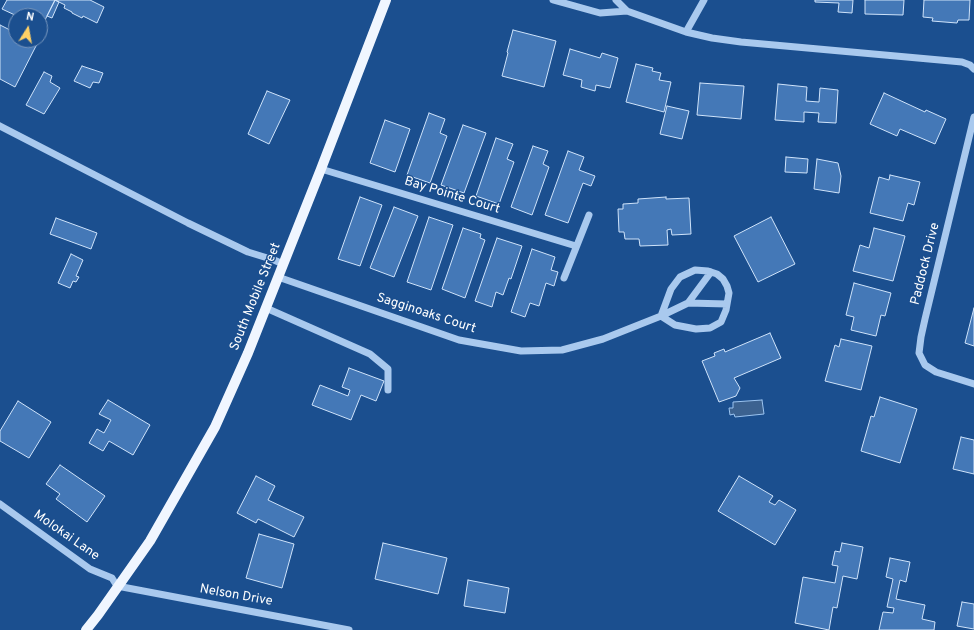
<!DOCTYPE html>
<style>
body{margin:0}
#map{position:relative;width:974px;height:630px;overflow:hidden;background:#1b4f8f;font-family:Overpass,sans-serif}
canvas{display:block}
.north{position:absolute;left:8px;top:8px;width:40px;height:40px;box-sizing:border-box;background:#1b4f8f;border:1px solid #7695bc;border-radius:50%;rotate:11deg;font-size:11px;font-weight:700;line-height:16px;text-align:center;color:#fff}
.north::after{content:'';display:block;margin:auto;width:14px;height:18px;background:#ffd166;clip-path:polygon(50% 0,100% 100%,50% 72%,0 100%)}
</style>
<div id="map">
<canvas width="974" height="630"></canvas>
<div class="north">N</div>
</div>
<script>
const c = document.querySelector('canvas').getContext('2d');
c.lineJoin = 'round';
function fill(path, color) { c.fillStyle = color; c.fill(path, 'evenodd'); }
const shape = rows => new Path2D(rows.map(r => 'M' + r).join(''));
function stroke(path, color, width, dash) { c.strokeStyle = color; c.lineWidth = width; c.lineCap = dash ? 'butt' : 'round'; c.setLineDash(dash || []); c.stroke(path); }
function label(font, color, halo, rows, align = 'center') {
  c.font = font + ' Overpass,sans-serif'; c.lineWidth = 3; c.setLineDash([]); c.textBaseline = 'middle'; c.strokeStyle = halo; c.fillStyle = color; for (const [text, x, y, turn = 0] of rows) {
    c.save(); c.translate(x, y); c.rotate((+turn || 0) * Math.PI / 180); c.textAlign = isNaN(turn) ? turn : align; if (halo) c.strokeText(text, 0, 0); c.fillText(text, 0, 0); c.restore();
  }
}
const water = shape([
 [762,400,764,414,735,417,734,414,730,415,729,408,733,408,733,402,762,400]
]);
fill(water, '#3c6290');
stroke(water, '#9cc4f0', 1);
const building = shape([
 [7,0,90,0,104,7,97,23,83,16,82,18,72,13,72,12,64,8,65,5,55,0,45,20,46,21,44,26,42,25,41,28,40,27,40,16,17,16,2,9,7,0],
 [55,0,59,2,52,18,47,16,55,0],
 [815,0,853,0,852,13,838,12,839,3,815,2,815,0],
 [865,0,904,0,903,15,865,14,865,0],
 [924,0,970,0,969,20,958,20,957,23,932,21,933,18,923,17,924,0],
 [0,25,16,33,16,40,29,40,37,44,15,87,0,79,0,25],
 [513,30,556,41,544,87,502,76,508,53,507,52,513,30],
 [570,49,600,58,602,53,618,58,610,88,596,85,595,91,581,87,582,80,563,75,570,49],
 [636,64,653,68,652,71,661,73,659,80,671,82,664,112,626,102,636,64],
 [82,66,103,73,99,83,93,82,90,88,74,81,82,66],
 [44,72,52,76,50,82,60,88,44,114,26,105,44,72],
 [700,83,744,86,741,119,697,115,700,83],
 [778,84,807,87,806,101,819,102,820,88,838,90,836,123,818,122,819,113,804,112,804,122,775,120,778,84],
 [267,91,290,100,269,144,248,134,267,91],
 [884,93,925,112,926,110,946,119,935,144,900,129,897,136,870,124,884,93],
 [667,106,689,111,682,139,660,134,667,106],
 [429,113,445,119,440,133,447,136,430,183,407,175,429,113],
 [385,120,410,129,395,172,370,163,385,120],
 [463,125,486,133,464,193,441,185,463,125],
 [496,138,513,144,507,159,514,162,499,204,476,196,496,138],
 [533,146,548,151,543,164,549,167,532,215,511,207,533,146],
 [568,151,584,157,579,170,595,176,591,186,583,183,568,223,545,215,568,151],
 [786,157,808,159,807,173,785,172,786,157],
 [817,159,838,163,841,176,839,193,814,189,817,159],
 [890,175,920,182,914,205,908,203,903,221,870,213,879,177,889,180,890,175],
 [360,197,382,205,360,266,338,259,360,197],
 [666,197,666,199,689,198,691,234,672,235,671,229,667,230,668,245,640,246,639,239,625,239,624,232,619,232,618,209,623,209,623,204,638,203,638,199,666,197],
 [394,207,418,216,394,277,370,268,394,207],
 [429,217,453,225,431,290,407,282,429,217],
 [771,217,795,264,758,282,734,236,771,217],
 [56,218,97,233,91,249,50,234,56,218],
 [463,228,481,234,480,238,485,240,465,298,442,289,463,228],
 [874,228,905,236,893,281,853,271,860,245,869,248,874,228],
 [497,238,522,246,511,279,509,278,503,295,496,292,492,307,475,301,497,238],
 [532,249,555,257,551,270,558,272,554,286,546,283,539,306,530,303,525,317,511,312,532,249],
 [71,254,83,260,76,276,79,277,76,282,73,281,70,288,58,283,71,254],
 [854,283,891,293,885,316,881,315,876,336,851,330,854,317,846,315,854,283],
 [974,308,974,346,965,343,974,308],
 [770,333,781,358,734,378,740,388,736,396,719,402,702,361,715,356,714,353,724,349,725,352,770,333],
 [841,339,872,346,861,390,825,381,835,345,839,347,841,339],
 [349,368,384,381,376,401,361,395,351,420,312,405,320,385,348,396,350,390,342,387,349,368],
 [880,397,917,409,900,463,861,451,871,416,874,417,880,397],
 [108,400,150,425,133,455,109,441,103,451,89,443,97,429,104,433,111,420,99,414,108,400],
 [18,401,51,422,29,458,0,441,0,431,18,401],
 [961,437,974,440,974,474,953,469,961,437],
 [60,465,105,496,87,522,56,499,60,494,46,484,60,465],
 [256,476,275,486,268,500,304,517,294,537,258,519,256,523,237,513,256,476],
 [739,476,773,496,769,502,775,505,779,500,796,510,775,545,718,511,739,476],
 [259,534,294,544,282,588,246,578,259,534],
 [383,543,447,558,438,594,375,579,383,543],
 [842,543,863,547,857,579,843,576,837,608,833,607,829,630,795,623,803,577,835,583,838,566,832,565,835,551,840,552,842,543],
 [890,558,910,562,906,582,900,580,896,599,925,605,922,619,935,622,934,630,879,630,883,612,893,613,894,608,887,607,893,579,886,577,890,558],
 [468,580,509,588,505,613,464,606,468,580],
 [962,602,974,604,974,629,957,626,962,602]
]);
fill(building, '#4478b7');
stroke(building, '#cfe3fa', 1);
stroke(shape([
 [553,0,600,13,627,11,686,32,712,38,741,42,962,62,970,65,974,69],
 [616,0,627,11],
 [686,32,704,0],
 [974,117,925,319,921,337,919,353,925,365,936,372,974,384],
 [0,126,188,223,248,252,274,260,283,264],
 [321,169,576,246],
 [278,277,459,340,521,351,562,350,603,339,661,316,671,289,680,277,695,270,708,271,717,274,723,279,727,286,729,293,726,310,721,322,710,328,696,329,675,325,661,316],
 [564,278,589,215],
 [688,303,727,304],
 [266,308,370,354,388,369,388,390],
 [661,316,688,303,711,272],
 [0,504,90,569,112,578,117,586,349,630]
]), '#a9c9ee', 7);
stroke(shape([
 [86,630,98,615,150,541,215,427,248,353,321,169,386,0]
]), '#f0f6ff', 10);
label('13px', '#fff', '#1b4f8f', [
 ["Bay Pointe Court",452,196,17],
 ["Paddock Drive",926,264,-76],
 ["South Mobile Street",256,297,-68],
 ["Sagginoaks Court",426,314,18],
 ["Molokai Lane",66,536,35],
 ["Nelson Drive",236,596,10]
]);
</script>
